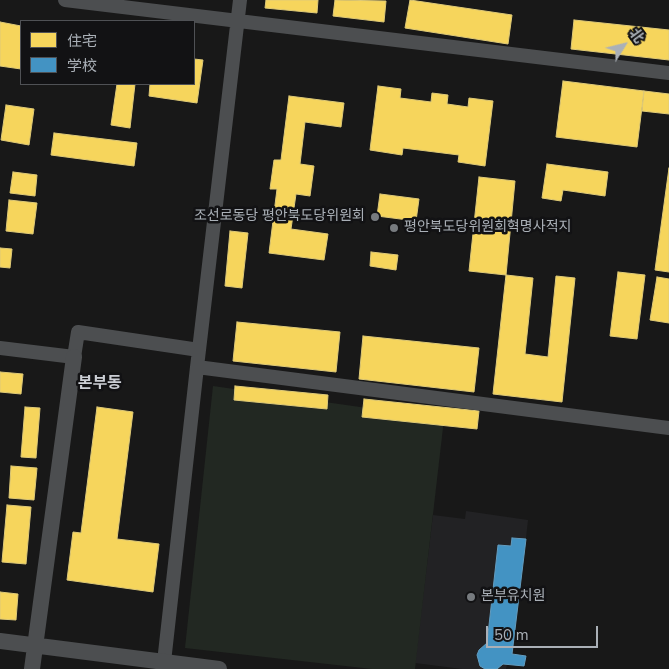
<!DOCTYPE html>
<meta charset="utf-8">
<style>
body{margin:0}
#map{position:relative;width:669px;height:669px;overflow:hidden;background:#181818;font-family:"Nunito Sans","Noto Sans SC",sans-serif}
canvas{display:block}
.legend{position:absolute;left:20px;top:20px;width:175px;height:65px;box-sizing:border-box;background:#121214;border:1px solid #4f5155;margin:0;padding:6px 9px;list-style:none;font-size:15px;color:#aab0b7}
.legend li{display:flex;align-items:center;gap:10px;height:25px}
.legend b{width:25px;border:1px solid #4f5155}
.north{position:absolute;left:599px;top:20px;width:50px;height:50px;-webkit-text-stroke:4px #121214;paint-order:stroke;rotate:54deg;font-size:14px;font-weight:700;line-height:20px;text-align:center;color:#aab0b7}
.north::after{content:'';display:block;margin:auto;width:18px;height:22px;background:#aab0b7;clip-path:polygon(50% 0,100% 100%,50% 72%,0 100%)}
.scale{position:absolute;left:486px;top:626px;width:112px;height:22px;box-sizing:border-box;border:2px solid #aab0b7;border-top:0;padding-left:6px;font-size:15px;line-height:18px;white-space:nowrap;color:#aab0b7;-webkit-text-stroke:4px #121214;paint-order:stroke}
</style>
<div id="map">
<canvas width="669" height="669"></canvas>
<ul class="legend">
<li><b style="height:14px;background:#f6d55c"></b>住宅</li>
<li><b style="height:14px;background:#4393c3"></b>学校</li>
</ul>
<div class="north">北</div>
<div class="scale">50 m</div>
</div>
<script>
const c = document.querySelector('canvas').getContext('2d');
c.lineJoin = 'round';
function fill(path, color) { c.fillStyle = color; c.fill(path, 'evenodd'); }
const shape = rows => new Path2D(rows.map(r => 'M' + r).join(''));
function stroke(path, color, width, dash) { c.strokeStyle = color; c.lineWidth = width; c.lineCap = dash ? 'butt' : 'round'; c.setLineDash(dash || []); c.stroke(path); }
function label(font, color, halo, rows, align = 'center') {
  c.font = font + ' "Nunito Sans","Noto Sans KR",sans-serif'; c.lineWidth = 5; c.setLineDash([]); c.textBaseline = 'middle'; c.strokeStyle = halo; c.fillStyle = color; for (const [text, x, y, turn = 0] of rows) {
    c.save(); c.translate(x, y); c.rotate((+turn || 0) * Math.PI / 180); c.textAlign = isNaN(turn) ? turn : align; if (halo) c.strokeText(text, 0, 0); c.fillText(text, 0, 0); c.restore();
  }
}
fill(shape([
 [466,511,528,520,513,654,526,656,524,666,507,664,506,669,462,669,415,663,433,515,465,519]
]), '#222224');
fill(shape([
 [213,386,444,419,415,669,372,669,185,648]
]), '#222822');
const homes = shape([
 [266,0,318,0,317,13,265,8,266,0],
 [335,0,386,1,384,22,333,16,335,0],
 [410,0,512,15,508,44,405,28,410,0],
 [574,20,669,30,669,60,571,49,574,20],
 [0,22,21,26,21,69,0,66,0,22],
 [194,59,203,60,197,103,149,96,150,84,194,84,194,59],
 [563,81,644,91,637,147,556,137,563,81],
 [117,84,135,84,130,128,111,125,117,84],
 [378,86,401,89,400,98,431,102,432,93,448,95,447,104,468,107,469,98,493,101,485,166,458,162,459,155,403,148,402,155,370,150,378,86],
 [644,91,669,94,669,114,642,111,644,91],
 [289,96,344,103,341,127,305,122,300,164,314,166,310,196,296,194,291,229,328,234,324,260,269,253,277,189,270,189,274,160,281,160,289,96],
 [6,105,34,109,29,145,1,140,6,105],
 [54,133,137,143,134,166,51,155,54,133],
 [547,164,608,172,605,196,563,190,561,201,542,198,547,164],
 [669,168,669,272,655,270,669,168],
 [13,172,37,175,35,196,10,193,13,172],
 [479,177,515,181,506,275,469,271,479,177],
 [380,194,419,199,416,221,377,216,380,194],
 [9,200,37,203,33,234,6,231,9,200],
 [230,231,248,233,242,288,225,286,230,231],
 [0,248,12,249,10,268,0,267,0,248],
 [371,252,398,255,396,270,370,266,371,252],
 [618,272,645,275,637,339,610,336,618,272],
 [506,275,533,278,525,354,548,357,556,276,575,278,562,402,493,394,506,275],
 [657,277,669,279,669,323,650,320,657,277],
 [237,322,340,332,336,372,233,361,237,322],
 [363,336,479,348,474,392,359,379,363,336],
 [0,372,23,374,21,394,0,392,0,372],
 [235,386,328,395,327,409,234,400,235,386],
 [364,399,479,411,477,429,362,417,364,399],
 [25,407,40,408,36,458,21,457,25,407],
 [97,407,133,412,117,539,159,544,153,592,67,580,73,532,81,533,97,407],
 [11,466,37,468,34,500,9,498,11,466],
 [7,505,31,507,26,564,2,562,7,505],
 [0,592,18,594,16,620,0,619,0,592]
]);
fill(homes, '#f6d55c');
stroke(homes, '#dfca77', 1);
const schools = shape([
 [512,538,526,539,512,654,526,656,524,666,503,664,497,669,485,669,480,666,477,655,479,650,487,643,498,545,511,546,512,538]
]);
fill(schools, '#4393c3');
stroke(schools, '#629cbf', 1);
stroke(shape([
 [65,0,669,73],
 [0,348,74,357,78,332,199,350],
 [197,367,240,0],
 [164,662,197,367,669,428]
]), '#4c4e50', 14);
stroke(shape([
 [0,641,219,669],
 [32,669,74,357]
]), '#4c4e50', 16);
for (const [x, y, r, color] of [
 [375,217,5,"#777b7f"],
 [394,228,5,"#777b7f"],
 [471,597,5,"#777b7f"]
]) { const dot = new Path2D(); dot.arc(x, y, r, 0, 2 * Math.PI); c.fillStyle = color; c.fill(dot); stroke(dot, '#121214', 2); }
label('14px', '#aab0b7', '#121214', [
 ["조선로동당 평안북도당위원회",365,217,"right"],
 ["평안북도당위원회혁명사적지",404,228],
 ["본부유치원",481,597]
], 'left');
label('bold 16px', '#cbced4', '#121214', [
 ["본부동",100,384]
]);
</script>
